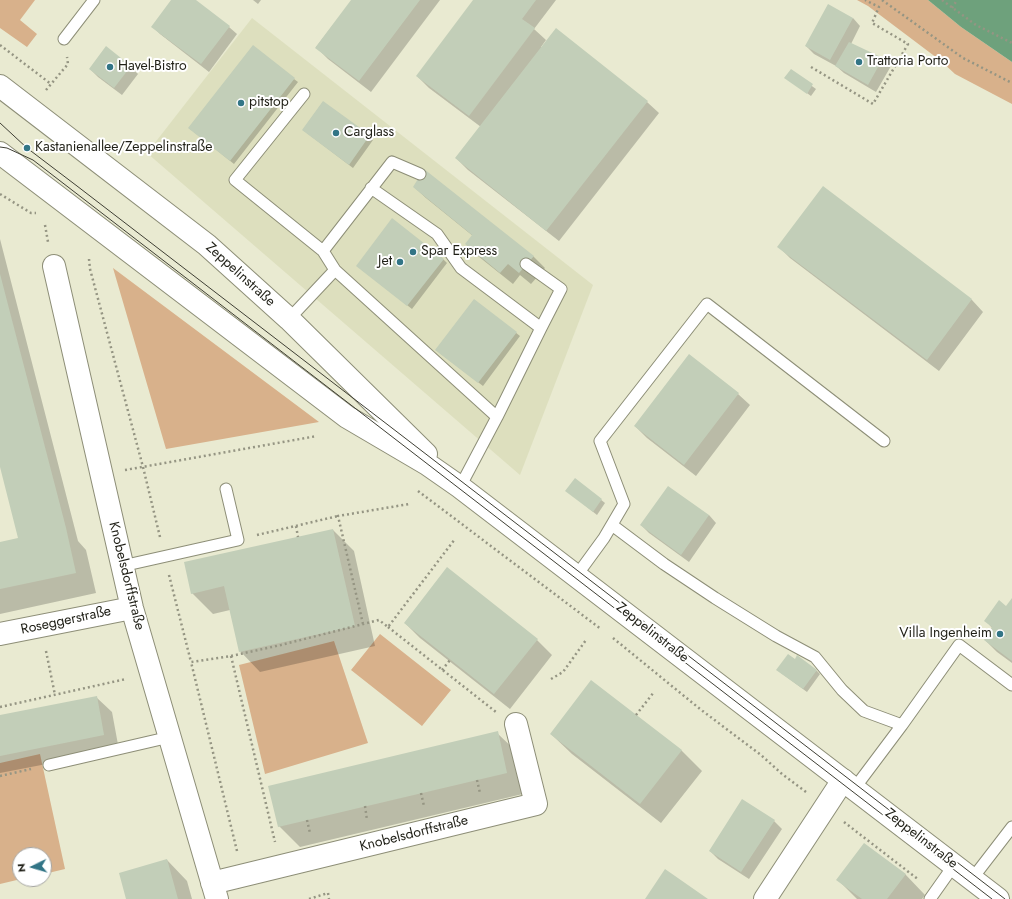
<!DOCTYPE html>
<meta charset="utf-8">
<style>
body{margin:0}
#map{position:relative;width:1012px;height:899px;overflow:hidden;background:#e9ead1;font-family:Jost,sans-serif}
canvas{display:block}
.north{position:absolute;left:12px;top:847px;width:40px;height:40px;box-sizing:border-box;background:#fff;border:1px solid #a5a5a2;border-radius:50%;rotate:265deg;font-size:11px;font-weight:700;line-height:16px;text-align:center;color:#1f1f16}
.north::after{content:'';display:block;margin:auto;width:14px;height:18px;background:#327586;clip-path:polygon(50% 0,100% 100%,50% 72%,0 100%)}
</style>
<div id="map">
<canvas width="1012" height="899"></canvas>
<div class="north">N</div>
</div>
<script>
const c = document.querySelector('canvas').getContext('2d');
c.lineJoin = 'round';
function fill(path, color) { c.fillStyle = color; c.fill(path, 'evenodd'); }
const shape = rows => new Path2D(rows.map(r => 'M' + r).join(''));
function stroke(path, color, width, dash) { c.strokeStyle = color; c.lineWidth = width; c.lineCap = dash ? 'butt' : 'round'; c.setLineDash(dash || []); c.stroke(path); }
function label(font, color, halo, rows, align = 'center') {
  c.font = font + ' Jost,sans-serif'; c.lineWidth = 4; c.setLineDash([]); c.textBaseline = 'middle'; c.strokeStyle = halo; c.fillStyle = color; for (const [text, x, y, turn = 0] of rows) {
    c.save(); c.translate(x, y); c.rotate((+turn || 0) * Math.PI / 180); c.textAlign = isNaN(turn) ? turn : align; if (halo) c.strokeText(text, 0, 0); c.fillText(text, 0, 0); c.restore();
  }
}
fill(shape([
 [252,18,593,285,520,475,147,153]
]), '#dddfbe');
fill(shape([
 [0,0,35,0,20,20,37,34,27,47,0,28],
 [857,0,928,0,961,27,1012,62,1012,104,955,74,941,61,868,6],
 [113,268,319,422,166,449],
 [380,634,451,690,422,726,351,670],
 [334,641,368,743,265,774,239,665],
 [40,754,65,869,44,874,44,855,20,855,21,879,0,884,0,763]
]), '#d8b18b');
fill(shape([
 [928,0,1012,0,1012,62,961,27]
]), '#6ea17c');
fill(shape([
 [173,0,194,0,229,27,237,34,209,72,160,34,153,27],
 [253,0,261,0,258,4],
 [352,0,440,0,371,92,328,59,316,47],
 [474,0,556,0,534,29,546,40,541,47,647,102,659,113,559,241,468,170,456,158,481,127,429,88,417,76],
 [853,18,860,26,851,44,883,59,891,66,876,92,844,73,836,66,814,54,806,46],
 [130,66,138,74,122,95,98,77,90,69],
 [791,71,816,89,811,96,786,78],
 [294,79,298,82,234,164,189,128],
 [323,102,373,140,353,168,303,130],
 [414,187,533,256,545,268,531,284,520,275,513,284,478,256,466,244,473,236,426,198],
 [823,188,972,300,983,312,939,371,790,258,779,247],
 [0,239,78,541,86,550,96,593,0,614,0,543,19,539,0,463],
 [443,259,447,263,412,309,361,269],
 [474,300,520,336,483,386,440,353],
 [738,394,750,405,696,476,647,438,635,426],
 [575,479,605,503,597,515,567,491],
 [709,515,716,523,689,562,649,533,641,525],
 [333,530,354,551,375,646,260,672,240,651,230,610,213,614,192,593],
 [1012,600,1012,663,997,652,985,640,992,628,986,621,1007,608],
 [405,623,537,640,552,655,510,709,420,638],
 [795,660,817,671,820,674,807,692,781,673],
 [96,697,112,712,119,750,0,773,0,716],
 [497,733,518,753,527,793,300,847,279,826],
 [551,734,681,750,702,771,661,823,572,754],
 [774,821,782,829,749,879,718,859,710,851],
 [167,860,187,881,192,899,127,899],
 [905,874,925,895,922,899,857,899,838,880]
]), '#0003');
fill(shape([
 [171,0,196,0,230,26,201,64,151,27],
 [351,0,420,0,359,81,315,48],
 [473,0,536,0,522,19,535,28,469,116,416,76],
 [828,4,853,18,830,60,805,46],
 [556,28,648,101,546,231,455,158],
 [849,42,883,58,868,85,835,66],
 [253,45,295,78,230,161,188,128],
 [106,46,131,66,114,88,89,69],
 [791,69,813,84,807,94,784,78],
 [323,101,370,135,349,165,302,130],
 [424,169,534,256,519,273,508,264,500,273,465,244,472,235,413,187],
 [823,186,972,299,927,360,777,247],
 [392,218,444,259,407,306,356,266],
 [0,274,66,528,76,573,0,589,0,542,18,538,0,467],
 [474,299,517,332,478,383,435,350],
 [689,354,739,393,684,465,634,426],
 [575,478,602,499,593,512,565,491],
 [668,486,709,515,681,555,640,525],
 [333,529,355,626,239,652,224,586,191,594,184,562],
 [447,567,538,639,494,694,404,623],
 [1012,598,1012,661,984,640,992,627,984,621,999,600,1006,606],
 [788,654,795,659,797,655,817,670,803,689,776,670],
 [591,680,682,750,640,804,550,734],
 [97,696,104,735,0,756,0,715],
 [498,731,507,773,278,827,268,786],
 [742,799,775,820,741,872,709,851],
 [864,843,906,874,887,899,862,899,836,880],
 [167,859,178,899,126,899,119,873],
 [665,869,708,899,645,899]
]), '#c2ceb8');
const lane = shape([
 [64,39,94,0],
 [304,94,235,180,323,251,335,270,497,417],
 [371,188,437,234,461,268,541,328],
 [323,251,392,162,420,174],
 [289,319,335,270],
 [460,487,497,417,541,328,561,289,526,264],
 [612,525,664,564,715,598,776,636,815,657,842,690,864,711,902,725,854,789],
 [122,566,238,540,226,489],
 [577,575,604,538,624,504,600,441,707,304,884,441],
 [902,725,959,645,1012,685],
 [49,765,170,737],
 [972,879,1012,827],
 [930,899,954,865]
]);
const street = shape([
 [54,266,132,608,217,899],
 [0,634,132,608],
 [212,883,536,804,516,724],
 [765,899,843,780]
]);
const primary = shape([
 [0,86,207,245,289,319,426,454],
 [0,153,347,417,427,464,460,487,998,899]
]);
stroke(lane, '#8d8e77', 13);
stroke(street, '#8d8e77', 24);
stroke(primary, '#8d8e77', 24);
stroke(shape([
 [882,0,963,58,1012,83],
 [942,0,976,25,1012,43],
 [952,8,957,0],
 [0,45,51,84],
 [811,67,873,104,908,44,872,23,879,7,865,0],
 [46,90,68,64,67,57],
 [0,194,31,213,36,213],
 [45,225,48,242],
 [89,259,90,269,143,467,160,537],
 [125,470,317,436],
 [418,491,601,629],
 [296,526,298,537],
 [257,535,338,516],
 [169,575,191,662],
 [363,624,338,516,409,504],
 [388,627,496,712],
 [613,638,700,709,761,755,782,774,806,792],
 [46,651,55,695],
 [231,656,275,842],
 [442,670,450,660],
 [551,679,563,672,586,640],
 [0,707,126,679],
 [636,715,654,692],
 [0,776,31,769],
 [477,780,480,793],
 [421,793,424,806],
 [365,806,367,820],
 [307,820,310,833],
 [844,822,919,880],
 [237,851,191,662,231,656,281,645,379,620,388,627,455,539],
 [309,899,328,893,329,899]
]), '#959583', 2.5, [2, 3]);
stroke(lane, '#fff', 11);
stroke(street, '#fff', 22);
stroke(primary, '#fff', 22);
stroke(shape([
 [0,123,27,148,77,186,1005,899],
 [0,147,7,148,33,160,992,899]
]), '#3f3f34', 1);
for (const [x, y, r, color] of [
 [859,62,4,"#327586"],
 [110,67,4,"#327586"],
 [241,103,4,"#327586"],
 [336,133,4,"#327586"],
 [27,148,4,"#327586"],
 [413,252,4,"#327586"],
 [400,262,4,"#327586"],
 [1000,634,4,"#327586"]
]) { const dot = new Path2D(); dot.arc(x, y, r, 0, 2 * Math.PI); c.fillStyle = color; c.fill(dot); stroke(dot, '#fff', 1.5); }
label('14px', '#1f1f16', '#fff', [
 ["Trattoria Porto",867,62],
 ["Havel-Bistro",118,67],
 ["pitstop",249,103],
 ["Carglass",344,133],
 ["Kastanienallee/Zeppelinstraße",35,148],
 ["Spar Express",421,252],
 ["Jet",392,262,"right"],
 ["Villa Ingenheim",992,634,"right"]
], 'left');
label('14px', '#1f1f16', '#fff', [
 ["Zeppelinstraße",240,275,42],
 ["Knobelsdorffstraße",126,576,76],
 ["Roseggerstraße",66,621,-12],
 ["Zeppelinstraße",652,633,38],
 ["Knobelsdorffstraße",414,834,-14],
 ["Zeppelinstraße",921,839,38]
]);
</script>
